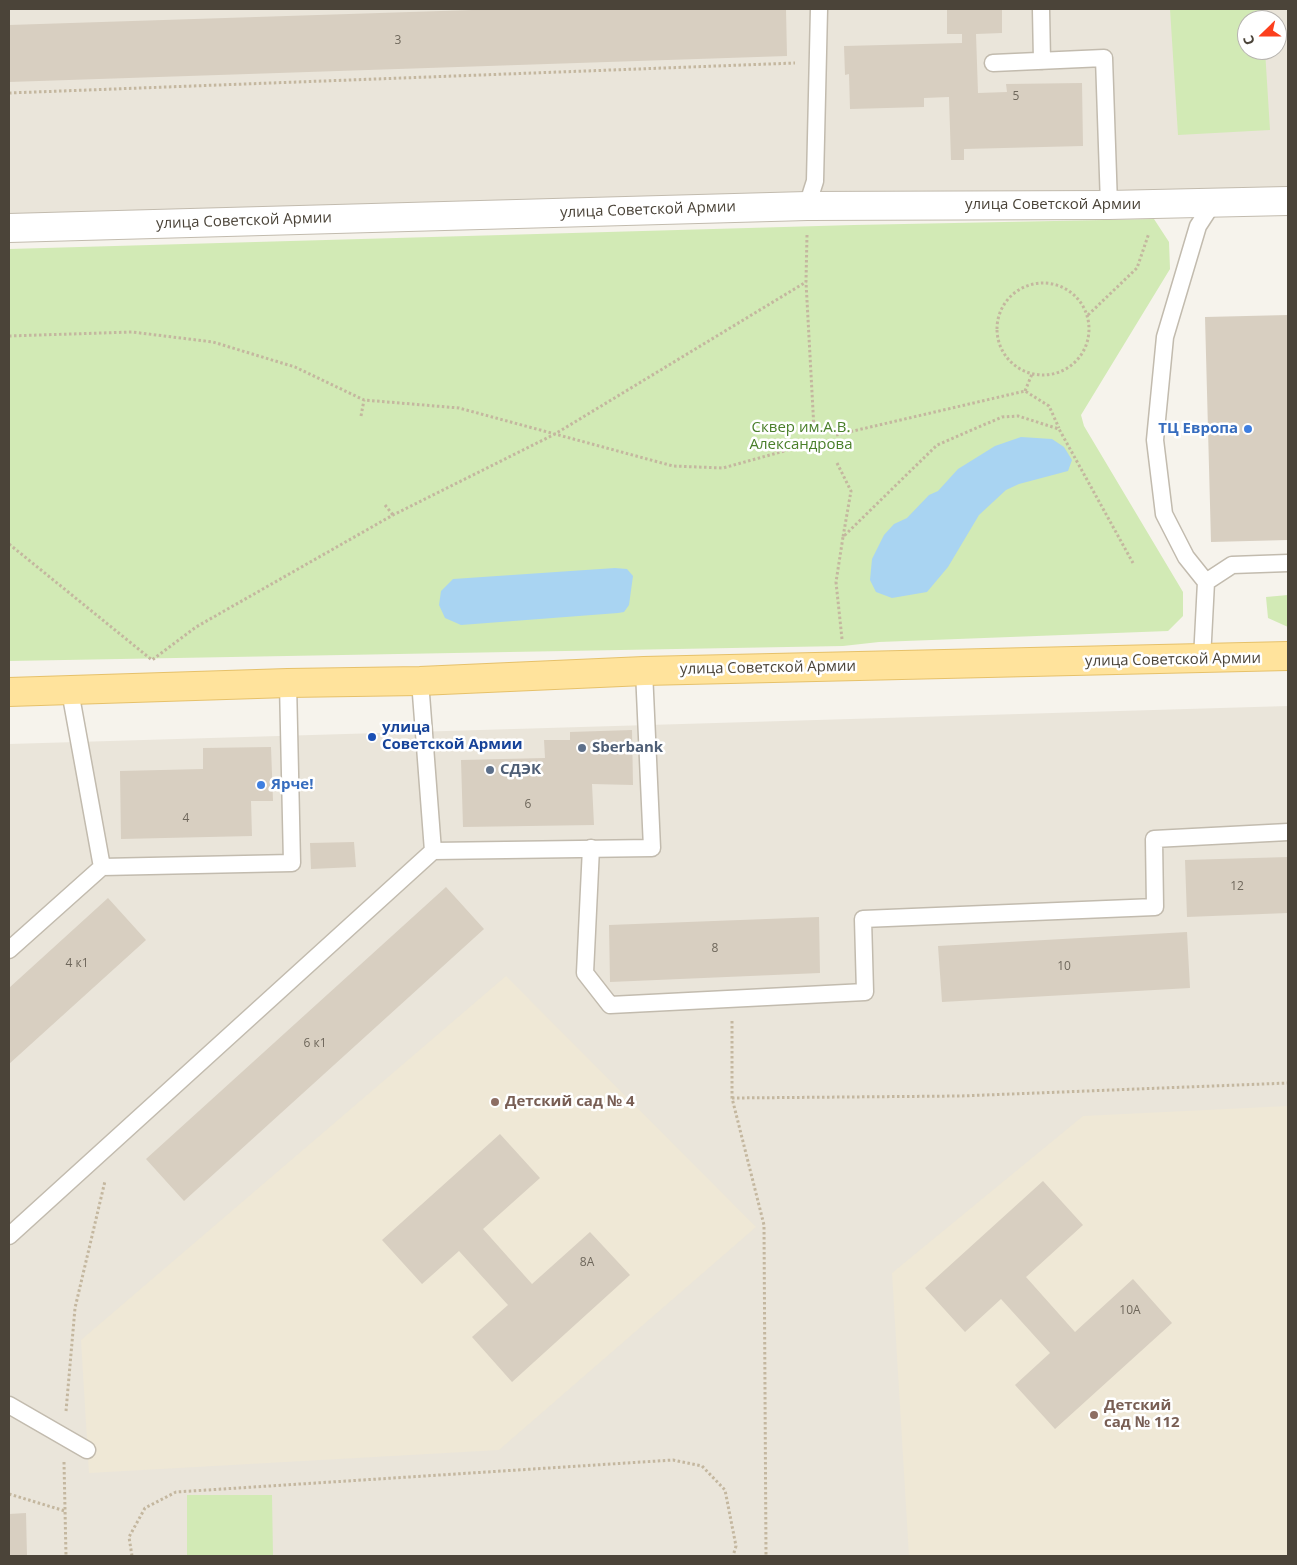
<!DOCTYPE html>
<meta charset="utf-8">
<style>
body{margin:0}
#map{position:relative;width:1297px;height:1565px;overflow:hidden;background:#f6f3ec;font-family:"Open Sans",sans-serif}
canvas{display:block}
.frame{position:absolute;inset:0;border:10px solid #4b4439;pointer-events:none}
.north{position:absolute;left:1237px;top:10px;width:50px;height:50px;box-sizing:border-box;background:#fff;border:1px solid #b7b4b0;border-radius:50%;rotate:248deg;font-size:14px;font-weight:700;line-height:20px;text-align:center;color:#4b4439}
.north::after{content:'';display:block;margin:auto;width:18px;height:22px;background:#fc3f1d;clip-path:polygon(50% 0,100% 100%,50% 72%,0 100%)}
</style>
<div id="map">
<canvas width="1297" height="1565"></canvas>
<div class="frame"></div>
<div class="north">С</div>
</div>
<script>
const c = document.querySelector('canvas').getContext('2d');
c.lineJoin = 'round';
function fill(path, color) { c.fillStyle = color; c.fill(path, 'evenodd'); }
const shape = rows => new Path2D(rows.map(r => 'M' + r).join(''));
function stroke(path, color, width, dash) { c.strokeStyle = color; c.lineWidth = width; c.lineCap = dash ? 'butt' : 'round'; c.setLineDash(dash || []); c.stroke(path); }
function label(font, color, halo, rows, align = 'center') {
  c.font = font + ' "Open Sans",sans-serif'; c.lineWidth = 5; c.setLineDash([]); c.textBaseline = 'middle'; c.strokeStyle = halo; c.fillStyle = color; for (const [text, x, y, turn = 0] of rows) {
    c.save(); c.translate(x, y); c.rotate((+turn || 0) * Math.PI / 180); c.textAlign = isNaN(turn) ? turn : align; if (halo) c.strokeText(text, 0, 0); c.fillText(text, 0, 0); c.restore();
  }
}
fill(shape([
 [9,9,1288,9,1288,189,9,219],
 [1247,20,1277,20,1277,50,1247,50],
 [1288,706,1288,1556,9,1556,9,744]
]), '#eae5da');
fill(shape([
 [506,976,756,1227,499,1450,89,1473,81,1340],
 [1288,1106,1288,1556,909,1556,892,1273,1083,1116]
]), '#efe8d6');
fill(shape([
 [1170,9,1262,9,1263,20,1247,20,1247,50,1265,50,1270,130,1178,135],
 [1154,219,1169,242,1170,269,1081,415,1084,426,1183,592,1183,616,1168,631,879,642,843,646,9,661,9,249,854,225],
 [1288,595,1288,627,1268,618,1266,597],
 [187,1495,272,1495,273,1556,187,1556]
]), '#d2eab5');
fill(shape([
 [1021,437,1052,439,1064,447,1072,460,1068,471,1019,484,1006,490,979,515,948,567,927,592,892,598,876,592,870,580,872,559,884,535,894,524,907,518,929,495,938,491,958,469,995,446],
 [615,568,627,569,633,576,629,605,624,612,618,613,461,625,445,618,439,605,441,591,453,579]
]), '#a9d4f2');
fill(shape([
 [503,9,786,9,787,56,9,82,9,25],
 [947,9,1002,9,1002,33,976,34,978,93,1007,92,1006,84,1082,83,1083,146,964,149,964,160,951,160,949,97,924,98,924,107,850,109,849,74,845,75,844,46,962,43,962,34,947,34],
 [1288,315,1288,540,1211,542,1205,317],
 [632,730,633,785,592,784,594,825,463,827,461,760,545,758,544,740,570,740,570,732],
 [271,747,273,801,251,801,252,836,121,839,120,771,203,769,203,748],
 [354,842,356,867,311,869,310,843],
 [1288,857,1288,913,1187,917,1185,860],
 [446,887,484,929,184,1201,146,1159],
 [108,898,146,940,9,1064,9,988],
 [819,917,820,973,610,982,609,925],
 [1187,932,1190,988,942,1002,938,946],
 [500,1134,540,1178,483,1229,532,1284,590,1232,630,1275,512,1382,472,1337,508,1305,459,1251,422,1284,382,1240],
 [1043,1181,1083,1225,1026,1277,1075,1332,1133,1279,1172,1323,1055,1429,1015,1385,1050,1353,1001,1299,965,1332,925,1288],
 [26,1513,27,1556,9,1556,9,1514]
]), '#d8cfc1');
const service = shape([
 [1041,9,1042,61],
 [993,63,1104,58,1109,205],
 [807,206,815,181,819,9],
 [1206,582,1232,565,1288,563],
 [1202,659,1206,582,1186,557,1164,514,1155,440,1165,337,1198,226,1213,203],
 [591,848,585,973,610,1005,865,992,863,919,1155,907,1154,839,1288,832],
 [433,851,652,848,644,671],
 [102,867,292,863,288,683],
 [9,950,102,867,70,691],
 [9,1236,433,851,420,681],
 [9,1405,87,1450]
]);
const minor = shape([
 [9,228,807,206,1109,205,1288,201]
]);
const primary = shape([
 [9,692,288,683,420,681,644,671,1288,656]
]);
stroke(service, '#c2bbae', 19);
stroke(minor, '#c2bbae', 30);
stroke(primary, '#e6c16a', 30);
stroke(shape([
 [9,93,795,63],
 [807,235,806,282,814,429],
 '997 329a46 46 0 1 1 92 0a46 46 0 1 1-92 0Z',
 [1088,315,1137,268,1149,233],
 [9,336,132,332,213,342,295,367,364,400,459,408,673,466,723,468,806,445],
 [1025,391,1032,374],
 [361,416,364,400],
 [836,435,1025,391,1049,406,1059,428],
 [837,463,851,491,843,537],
 [385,505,393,515],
 [9,544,152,660,196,627,393,515,555,434,806,282],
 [842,639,836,582,843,537,937,445,1002,417,1018,416,1059,429,1133,563],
 [732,1021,732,1098,764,1225,766,1556],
 [732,1098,961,1096,1288,1083],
 [66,1411,75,1308,105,1181],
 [64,1462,66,1556],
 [9,1494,65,1511],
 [132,1556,129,1537,145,1508,176,1492,673,1460,702,1466,725,1490,736,1546,733,1556]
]), '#c4b79f', 3, [2.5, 2.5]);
stroke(service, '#fff', 16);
stroke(minor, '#fff', 28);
stroke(primary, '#ffe39c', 28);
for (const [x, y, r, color] of [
 [1248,429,5,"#3f7fe0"],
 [372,737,5,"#1a4fb4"],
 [582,748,5,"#5c6f8a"],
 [490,770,5,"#5c6f8a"],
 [261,785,5,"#3f7fe0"],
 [495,1102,5,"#8d6e63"],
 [1094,1415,5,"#8d6e63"]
]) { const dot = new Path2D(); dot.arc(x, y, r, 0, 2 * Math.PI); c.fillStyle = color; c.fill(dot); stroke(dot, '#fff', 2); }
label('12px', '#6e675b', null, [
 ["3",398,41],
 ["5",1016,97],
 ["6",528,805],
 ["4",186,819],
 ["12",1237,887],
 ["8",715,949],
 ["4 к1",77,964],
 ["10",1064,967],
 ["6 к1",315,1044],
 ["8А",587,1263],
 ["10А",1130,1311]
]);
label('15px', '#4b4439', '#fff', [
 ["улица Советской Армии",1053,205],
 ["улица Советской Армии",648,210,-2],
 ["улица Советской Армии",244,221,-2],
 ["улица Советской Армии",1173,660,-1],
 ["улица Советской Армии",768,668,-1]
]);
label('15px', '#4a7f2a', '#fff', [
 ["Сквер им.А.В.",801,428],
 ["Александрова",801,445]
]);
label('bold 15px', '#366cbe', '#fff', [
 ["ТЦ Европа",1238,429],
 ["Ярче!",271,785,"left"]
], 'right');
label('bold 15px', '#164399', '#fff', [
 ["улица",382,728],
 ["Советской Армии",382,745]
], 'left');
label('bold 15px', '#4e5e75', '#fff', [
 ["Sberbank",592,748],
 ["СДЭК",500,770]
], 'left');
label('bold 15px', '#785e54', '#fff', [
 ["Детский сад № 4",505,1102],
 ["Детский",1104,1406],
 ["сад № 112",1104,1423]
], 'left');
</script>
